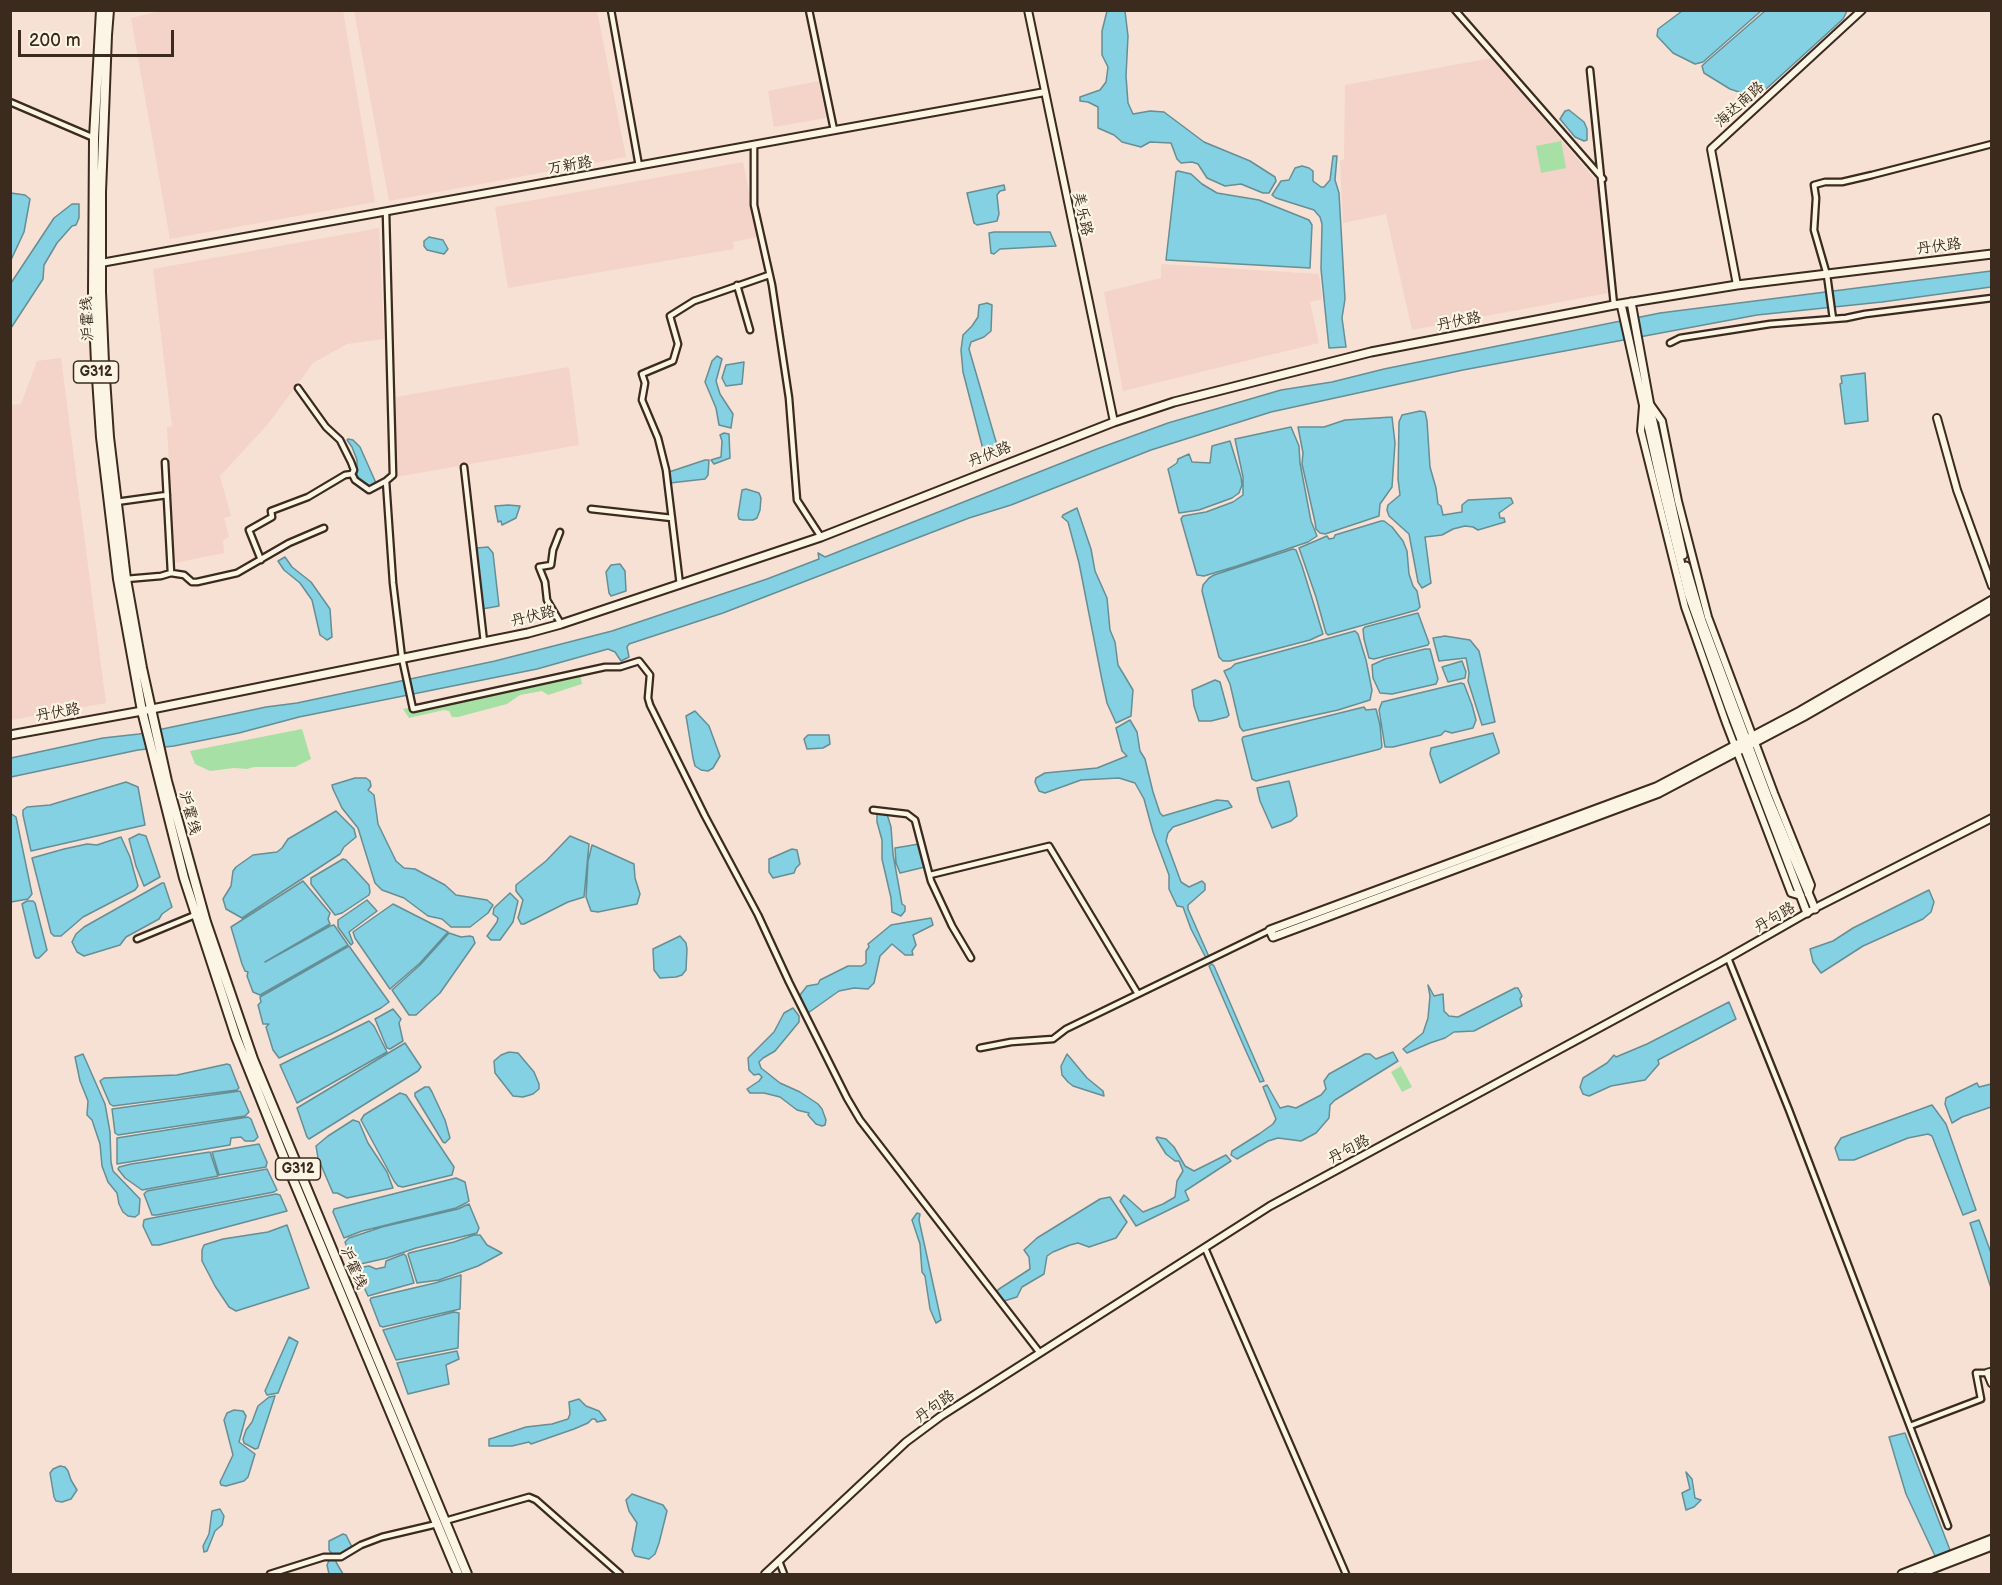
<!DOCTYPE html>
<meta charset="utf-8">
<style>
body{margin:0}
#map{position:relative;width:2002px;height:1585px;overflow:hidden;background:#f7e1d4;font-family:"Balsamiq Sans",sans-serif}
canvas{display:block}
.frame{position:absolute;inset:0;border:12px solid #3b2a1e;pointer-events:none}
.scale{position:absolute;left:18px;top:30px;width:156px;height:27px;box-sizing:border-box;border:3px solid #3b2a1e;border-top:0;padding-left:8px;font-size:18px;line-height:21px;white-space:nowrap;color:#3b2a1e;-webkit-text-stroke:4px #fcf5e5;paint-order:stroke}
</style>
<div id="map">
<canvas width="2002" height="1585"></canvas>
<div class="frame"></div>
<div class="scale">200 m</div>
</div>
<script>
const c = document.querySelector('canvas').getContext('2d');
c.lineJoin = 'round';
function fill(path, color) { c.fillStyle = color; c.fill(path, 'evenodd'); }
const shape = rows => new Path2D(rows.map(r => 'M' + r).join(''));
function stroke(path, color, width, dash) { c.strokeStyle = color; c.lineWidth = width; c.lineCap = dash ? 'butt' : 'round'; c.setLineDash(dash || []); c.stroke(path); }
function label(font, color, halo, rows, align = 'center') {
  c.font = font + ' "Balsamiq Sans","LXGW WenKai TC",sans-serif'; c.lineWidth = 4.5; c.setLineDash([]); c.textBaseline = 'middle'; c.strokeStyle = halo; c.fillStyle = color; for (const [text, x, y, turn = 0] of rows) {
    c.save(); c.translate(x, y); c.rotate((+turn || 0) * Math.PI / 180); c.textAlign = isNaN(turn) ? turn : align; if (halo) c.strokeText(text, 0, 0); c.fillText(text, 0, 0); c.restore();
  }
}
fill(shape([
 [166,10,343,11,375,202,170,239,131,18],
 [354,11,597,11,626,157,389,201],
 [1492,58,1597,182,1608,293,1412,330,1386,214,1343,223,1340,161,1344,159,1345,85],
 [819,81,826,118,774,127,768,91],
 [743,162,758,237,733,242,734,249,508,288,495,207],
 [379,228,384,339,347,344,313,363,268,424,220,476,231,516,224,518,229,537,223,540,224,553,174,563,167,427,172,426,153,269],
 [1161,264,1319,274,1322,299,1310,302,1319,343,1123,391,1104,292,1161,278],
 [61,358,106,703,11,720,11,405,21,404,37,361],
 [569,367,579,445,396,477,396,397]
]), '#f4d3c9');
fill(shape([
 [1561,141,1566,168,1541,173,1536,146],
 [580,673,582,684,548,695,542,691,520,695,507,704,458,717,452,717,449,711,444,710,409,718,403,709],
 [302,729,311,759,295,767,254,767,247,769,234,768,210,771,195,764,190,751],
 [1401,1066,1412,1087,1402,1092,1391,1072]
]), '#a7e0a5');
const water = shape([
 [1766,10,1847,11,1843,19,1765,90,1739,92,1730,89,1704,73,1702,66,1706,62,1766,10],
 [1107,11,1125,11,1128,36,1126,76,1128,103,1133,114,1150,111,1164,112,1204,142,1250,161,1275,177,1276,181,1269,193,1263,193,1241,184,1225,186,1207,178,1198,164,1192,162,1181,163,1177,159,1171,143,1150,142,1141,147,1122,142,1114,135,1098,128,1098,107,1088,102,1080,101,1080,97,1100,90,1106,82,1108,67,1102,55,1102,31,1107,11],
 [1682,11,1682,10,1761,11,1703,62,1695,64,1673,53,1657,36,1658,29,1682,11],
 [1569,110,1584,122,1587,129,1587,140,1584,141,1575,137,1560,119,1565,111,1569,110],
 [1333,156,1337,156,1335,180,1339,193,1345,299,1342,318,1346,347,1329,348,1321,269,1322,224,1320,217,1314,210,1276,198,1272,195,1281,181,1289,180,1295,168,1302,166,1309,168,1313,171,1313,181,1321,187,1324,187,1330,180,1333,156],
 [1178,171,1191,174,1202,184,1217,193,1259,200,1309,220,1312,225,1310,268,1166,260,1176,172,1178,171],
 [1004,185,1005,190,1000,191,997,195,999,214,997,221,977,225,974,223,967,193,1004,185],
 [11,193,25,195,30,199,24,232,11,260,11,193],
 [72,204,79,204,79,218,76,225,72,226,57,243,44,265,43,279,11,328,11,283,54,218,72,204],
 [994,232,1050,232,1056,246,1000,249,994,254,991,253,989,233,994,232],
 [429,237,443,240,448,249,444,254,427,250,424,246,424,241,429,237],
 [1991,271,1991,287,1882,302,1757,315,1463,370,1271,412,1151,450,1011,505,969,518,723,613,629,644,627,647,629,657,621,661,615,652,608,649,537,669,299,717,239,733,174,746,138,750,11,777,11,758,103,738,139,734,266,707,297,703,495,661,612,631,767,579,819,559,818,553,825,557,1097,449,1168,423,1281,390,1332,382,1384,369,1660,313,1991,271],
 [987,303,992,305,991,331,984,337,971,342,969,349,999,452,985,457,963,372,961,350,963,335,972,326,978,317,979,305,987,303],
 [717,356,722,359,716,381,720,394,733,414,731,428,719,425,716,408,705,382,712,361,717,356],
 [744,362,742,384,726,386,722,378,726,365,744,362],
 [1865,373,1868,421,1845,424,1840,384,1842,383,1841,376,1865,373],
 [1420,411,1425,412,1427,421,1430,467,1436,488,1438,504,1441,506,1443,515,1462,512,1462,505,1468,500,1508,498,1511,498,1513,503,1499,513,1500,518,1504,518,1505,522,1478,530,1473,527,1465,526,1453,529,1442,535,1425,537,1431,583,1422,588,1418,582,1409,534,1389,516,1387,510,1388,505,1400,495,1398,479,1399,422,1402,415,1420,411],
 [1392,417,1395,443,1392,487,1380,504,1379,516,1325,534,1320,533,1316,529,1315,522,1302,464,1303,453,1298,427,1324,427,1345,420,1392,417],
 [1291,427,1299,446,1300,463,1311,521,1317,536,1308,542,1237,566,1204,576,1197,575,1181,519,1183,516,1206,512,1233,502,1243,495,1243,477,1235,439,1291,427],
 [724,433,729,434,730,458,714,464,711,460,721,457,722,441,720,435,724,433],
 [348,439,353,440,360,447,376,483,370,487,359,479,357,475,357,460,352,447,347,440,348,439],
 [1230,441,1241,477,1242,485,1239,493,1232,498,1199,510,1179,513,1168,469,1177,463,1178,459,1189,454,1192,462,1210,463,1212,446,1230,441],
 [705,460,709,460,708,475,705,479,670,483,669,472,705,460],
 [746,489,759,493,761,498,760,510,757,518,753,520,743,520,739,519,738,515,742,490,746,489],
 [508,505,520,506,516,518,502,525,501,521,498,522,495,506,508,505],
 [1077,508,1091,549,1095,571,1107,598,1110,630,1115,642,1118,665,1133,690,1131,716,1116,723,1107,703,1102,680,1079,563,1068,522,1062,517,1063,515,1077,508],
 [1381,521,1384,521,1392,527,1403,541,1407,551,1409,574,1413,586,1417,591,1420,607,1417,610,1328,635,1326,633,1316,597,1299,548,1327,536,1329,539,1334,538,1335,535,1381,521],
 [488,547,493,553,499,606,482,609,476,551,477,548,488,547],
 [1293,549,1296,550,1302,566,1323,634,1310,640,1230,661,1223,661,1219,657,1202,591,1203,585,1209,578,1214,575,1293,549],
 [285,557,292,567,311,582,330,609,332,637,327,640,320,635,312,600,300,583,284,570,278,561,285,557],
 [620,564,625,571,626,591,611,596,609,593,606,572,611,565,620,564],
 [1418,613,1429,643,1428,645,1374,659,1369,658,1364,639,1363,629,1365,627,1418,613],
 [1355,631,1358,634,1366,660,1372,690,1370,700,1338,710,1243,731,1240,727,1230,684,1224,671,1231,668,1235,664,1355,631],
 [1445,636,1470,640,1479,651,1495,722,1482,725,1468,681,1469,673,1466,658,1439,661,1433,638,1445,636],
 [1425,649,1430,649,1438,679,1436,684,1392,694,1380,693,1373,678,1372,665,1385,659,1425,649],
 [1462,661,1466,672,1465,678,1448,682,1442,667,1462,661],
 [1215,680,1220,682,1229,715,1227,717,1211,721,1199,721,1194,706,1192,690,1215,680],
 [1461,683,1464,684,1472,705,1476,720,1473,728,1452,733,1445,731,1441,735,1393,747,1385,747,1379,710,1382,702,1461,683],
 [1364,707,1366,710,1376,709,1380,725,1382,747,1380,749,1256,781,1252,779,1242,739,1243,737,1364,707],
 [695,711,709,726,720,756,713,768,708,771,701,770,695,766,693,758,686,716,695,711],
 [1130,720,1137,732,1140,751,1145,759,1153,792,1160,813,1163,816,1217,800,1228,801,1232,807,1173,827,1168,833,1166,841,1181,882,1189,887,1202,881,1205,884,1205,890,1188,905,1188,909,1210,959,1207,960,1191,929,1183,907,1177,906,1169,889,1169,875,1153,832,1144,799,1135,783,1119,778,1081,780,1045,793,1039,791,1035,782,1036,778,1045,773,1097,768,1127,756,1122,751,1116,728,1130,720],
 [1493,733,1499,751,1499,753,1440,783,1430,754,1431,748,1493,733],
 [808,735,829,735,830,744,823,748,807,749,804,739,808,735],
 [355,778,366,778,370,781,371,786,368,790,374,795,378,824,396,861,404,868,415,869,445,885,456,895,487,900,493,905,488,913,470,927,451,927,442,919,428,916,404,898,382,890,375,883,358,828,342,808,333,789,332,785,355,778],
 [1289,781,1296,808,1297,816,1291,821,1272,828,1260,801,1257,788,1289,781],
 [126,782,138,787,145,825,31,851,23,815,23,810,27,807,50,805,126,782],
 [336,811,354,829,356,837,344,847,340,854,242,918,226,909,223,899,231,886,233,871,236,867,253,855,277,852,282,848,288,839,336,811],
 [10,813,16,817,32,894,28,899,11,902,10,813],
 [877,813,887,814,891,827,893,854,902,904,905,906,905,911,901,916,892,912,891,898,882,859,882,840,877,822,877,813],
 [139,834,146,836,160,877,144,886,136,866,129,839,139,834],
 [570,836,589,844,584,897,568,902,524,924,521,924,518,918,523,900,516,891,516,885,546,861,570,836],
 [121,837,130,857,138,886,135,890,83,917,61,936,54,936,51,933,32,858,64,849,87,844,97,845,121,837],
 [919,844,925,867,900,873,896,863,895,848,919,844],
 [592,845,634,864,635,878,640,894,637,904,598,912,591,911,586,897,588,861,592,845],
 [792,849,797,850,800,864,796,868,794,873,773,878,769,872,769,859,792,849],
 [343,859,346,860,369,885,370,892,369,895,342,913,335,915,311,884,311,878,343,859],
 [303,881,330,913,328,919,330,924,265,962,330,926,334,925,348,945,260,995,253,992,247,976,248,972,245,971,242,964,231,927,303,881],
 [162,883,164,883,172,907,162,914,159,919,126,937,120,945,84,956,77,952,72,942,76,934,84,927,162,883],
 [1929,890,1934,902,1931,912,1923,919,1863,946,1821,973,1813,962,1810,949,1833,941,1853,928,1929,890],
 [510,893,518,901,513,922,500,940,491,940,487,936,497,922,498,918,493,914,494,908,510,893],
 [367,900,377,911,349,932,353,943,351,945,338,927,338,920,367,900],
 [27,901,33,901,35,903,47,950,39,958,36,958,34,955,22,904,27,901],
 [393,904,448,932,420,963,390,989,355,938,353,932,393,904],
 [931,918,933,925,913,935,916,945,912,951,913,955,905,955,892,944,880,956,874,983,868,989,854,988,839,991,808,1013,800,995,807,986,818,984,820,980,848,966,862,966,866,963,866,951,869,947,868,944,891,925,931,918],
 [449,933,461,937,470,936,473,937,475,943,440,993,416,1015,409,1015,392,990,420,965,449,933],
 [680,936,686,943,687,949,686,970,682,975,676,977,660,978,654,970,653,949,680,936],
 [349,946,389,1002,381,1008,331,1034,279,1058,273,1050,266,1027,269,1024,263,1024,258,1005,261,1002,260,997,349,946],
 [1212,964,1214,966,1264,1081,1260,1082,1245,1049,1209,966,1212,964],
 [1428,985,1434,996,1443,994,1444,1011,1449,1016,1458,1017,1515,988,1518,988,1522,996,1520,999,1522,1006,1474,1031,1454,1032,1445,1038,1430,1043,1407,1053,1403,1049,1423,1033,1428,1018,1430,996,1428,985],
 [1729,1002,1736,1019,1658,1060,1659,1064,1645,1080,1611,1086,1589,1096,1583,1094,1580,1087,1583,1078,1607,1063,1614,1055,1616,1057,1647,1044,1729,1002],
 [793,1008,799,1016,799,1022,775,1051,763,1058,759,1062,761,1068,780,1083,800,1092,818,1104,822,1109,826,1120,825,1125,822,1126,816,1124,808,1115,809,1113,797,1110,780,1097,764,1093,750,1093,747,1089,759,1081,762,1077,759,1074,754,1075,749,1070,748,1058,774,1032,784,1013,793,1008],
 [393,1009,401,1019,399,1023,403,1041,390,1049,387,1048,375,1019,393,1009],
 [369,1021,374,1026,387,1052,297,1103,280,1065,369,1021],
 [405,1043,421,1067,418,1071,309,1139,307,1137,297,1108,405,1043],
 [509,1052,518,1053,534,1072,539,1084,539,1089,533,1094,523,1097,513,1096,495,1073,494,1061,501,1055,509,1052],
 [1393,1052,1398,1061,1335,1100,1330,1105,1329,1118,1316,1133,1301,1141,1278,1138,1268,1141,1237,1159,1231,1155,1232,1151,1259,1134,1273,1124,1276,1119,1263,1087,1267,1085,1280,1108,1288,1106,1296,1108,1321,1095,1326,1089,1324,1081,1329,1074,1365,1054,1370,1054,1376,1059,1393,1052],
 [83,1054,105,1104,110,1132,111,1162,113,1171,140,1199,139,1214,135,1217,128,1216,123,1212,119,1204,117,1193,108,1182,102,1166,100,1144,92,1120,87,1115,88,1101,80,1081,75,1057,83,1054],
 [1067,1054,1087,1078,1103,1091,1104,1096,1073,1086,1068,1082,1062,1075,1061,1066,1067,1054],
 [227,1064,230,1065,239,1088,237,1090,113,1106,110,1104,100,1081,104,1078,177,1075,227,1064],
 [1977,1083,1979,1087,1991,1084,1991,1107,1962,1117,1952,1123,1945,1104,1946,1098,1977,1083],
 [425,1087,429,1087,432,1092,445,1120,450,1138,445,1143,443,1142,415,1096,415,1093,425,1087],
 [240,1091,249,1112,245,1116,118,1135,115,1133,112,1109,240,1091],
 [400,1093,406,1095,454,1167,452,1175,403,1187,398,1186,394,1181,361,1120,364,1115,400,1093],
 [1932,1105,1946,1124,1976,1210,1963,1215,1932,1136,1928,1134,1908,1138,1854,1160,1839,1160,1835,1148,1841,1138,1932,1105],
 [248,1117,251,1119,258,1137,254,1141,245,1141,241,1137,231,1138,230,1145,117,1164,117,1138,248,1117],
 [353,1120,359,1122,368,1143,387,1172,393,1188,347,1198,337,1193,333,1193,318,1158,316,1146,328,1136,353,1120],
 [1157,1137,1166,1139,1174,1147,1185,1166,1194,1171,1226,1155,1231,1161,1185,1191,1189,1200,1136,1226,1120,1201,1124,1195,1143,1212,1163,1204,1175,1197,1177,1181,1183,1171,1179,1161,1175,1161,1166,1154,1156,1138,1157,1137],
 [259,1144,267,1162,266,1167,219,1175,212,1152,259,1144],
 [210,1152,218,1176,142,1190,125,1178,118,1169,119,1167,131,1164,210,1152],
 [267,1169,277,1190,274,1192,157,1215,152,1215,144,1194,147,1191,267,1169],
 [456,1178,465,1182,469,1201,466,1203,456,1208,362,1231,344,1238,333,1212,334,1209,456,1178],
 [276,1194,280,1195,287,1211,159,1245,152,1245,143,1226,144,1220,147,1219,276,1194],
 [1110,1197,1127,1222,1116,1238,1089,1247,1078,1243,1070,1245,1053,1252,1047,1256,1044,1274,1022,1287,1017,1297,1004,1301,999,1296,997,1291,999,1289,1030,1269,1029,1257,1024,1250,1037,1238,1100,1199,1110,1197],
 [469,1204,479,1228,477,1233,416,1248,387,1258,356,1265,353,1263,345,1242,349,1238,382,1227,458,1209,469,1204],
 [917,1213,920,1214,919,1220,941,1320,936,1323,930,1309,925,1276,922,1272,920,1244,912,1220,917,1213],
 [1979,1220,1991,1253,1991,1288,1970,1223,1979,1220],
 [287,1225,309,1288,236,1311,229,1307,215,1286,202,1261,202,1250,204,1245,223,1239,268,1232,287,1225],
 [474,1235,480,1235,487,1245,502,1253,478,1266,439,1280,417,1283,408,1254,409,1253,454,1242,474,1235],
 [404,1254,406,1256,414,1283,368,1296,357,1272,357,1268,369,1266,376,1269,385,1267,386,1261,404,1254],
 [461,1275,460,1309,383,1327,380,1326,370,1300,371,1298,435,1283,461,1275],
 [454,1312,459,1313,458,1348,396,1360,383,1330,454,1312],
 [289,1337,298,1342,278,1393,267,1395,265,1391,289,1337],
 [457,1351,459,1359,446,1365,449,1384,408,1394,397,1363,457,1351],
 [275,1396,258,1448,255,1449,244,1443,243,1439,246,1430,252,1422,258,1406,269,1397,275,1396],
 [579,1399,586,1406,599,1411,606,1420,597,1422,595,1419,592,1419,588,1423,574,1429,531,1444,529,1442,512,1446,489,1446,489,1439,493,1438,526,1427,552,1424,568,1419,570,1414,569,1402,579,1399],
 [234,1410,243,1411,246,1416,239,1442,255,1454,248,1477,244,1481,226,1486,221,1485,220,1482,233,1455,224,1420,227,1413,234,1410],
 [1905,1433,1950,1550,1948,1558,1936,1558,1906,1494,1889,1437,1905,1433],
 [60,1466,65,1467,68,1471,71,1480,77,1490,71,1499,62,1502,56,1501,54,1497,50,1473,53,1469,60,1466],
 [1686,1472,1692,1479,1695,1498,1701,1500,1694,1507,1686,1510,1682,1493,1690,1489,1686,1472],
 [632,1494,663,1505,667,1511,659,1543,655,1554,649,1559,635,1556,632,1550,637,1523,629,1511,626,1500,632,1494],
 [220,1509,224,1516,222,1525,215,1531,207,1551,204,1552,203,1546,209,1534,212,1511,220,1509],
 [343,1534,346,1535,352,1547,338,1555,336,1562,343,1574,329,1574,327,1565,332,1554,329,1550,329,1541,343,1534]
]);
fill(water, '#83d1e2');
stroke(water, '#668e94', 1.5);
const minor = shape([
 [611,10,639,166],
 [809,10,834,130],
 [1455,10,1603,179],
 [1590,70,1614,305],
 [10,102,94,138],
 [754,145,754,205,772,285,789,398,797,500,821,537],
 [386,212,393,475,386,481,393,583,402,658,413,709,605,667,620,667,639,661,650,675,648,698,650,705,705,816,758,915,789,982,847,1098,860,1120,1040,1353],
 [737,285,750,330],
 [1833,319,1827,275,1814,230,1816,198,1814,185,1825,182,1842,182,1872,175,1992,144],
 [1670,343,1680,338,1770,324,1846,318,1865,314,1992,298],
 [298,388,326,427,340,440,351,462,354,470,352,474],
 [464,467,484,642],
 [116,502,167,495],
 [591,509,672,518],
 [560,532,553,550,551,565,539,567,545,582,547,600,561,624],
 [261,560,249,530,272,517,271,511,308,497,345,475,352,474,355,480,369,490,386,481],
 [171,573,184,575,192,582,197,582,237,573,289,543,324,528],
 [126,579,161,576,171,573,165,462],
 [680,585,666,470,658,438,642,400,645,383,642,374,673,361,678,344,670,316,694,301,769,275],
 [873,810,907,814,915,820,931,881,952,926,971,958],
 [930,875,1049,846,1138,994],
 [137,939,195,915],
 [1728,958,1789,1110,1948,1526],
 [980,1048,1011,1042,1053,1039,1066,1029,1270,930],
 [1205,1248,1346,1574],
 [1910,1426,1981,1399,1976,1373,1988,1373],
 [445,1521,529,1497,536,1500,620,1574],
 [779,1561,784,1574],
 [270,1574,324,1557,341,1557,361,1545,382,1537,437,1524]
]);
const tertiary = shape([
 [1028,10,1114,422],
 [101,263,1045,92],
 [1737,285,1711,149,1862,10],
 [1650,404,1662,421,1678,501,1708,617,1774,793,1811,885,1808,894],
 [1643,406,1641,431,1685,607,1726,723,1791,893,1801,896],
 [1937,418,1957,490,1992,586],
 [765,1574,906,1442,941,1416,1270,1206,1719,963,1819,906,1992,818]
]);
const secondary = shape([
 [1631,302,1652,417,1683,555],
 [1621,304,1659,475,1688,593,1729,708,1807,913],
 [1686,566,1702,621,1768,797,1815,909],
 [1992,600,1800,711,1656,787,1270,930,1273,937,1659,793,1803,717,1992,608],
 [10,735,142,711,528,633,561,624,821,537,1114,422,1174,402,1371,352,1614,305,1737,285,1992,254],
 [1992,1372,1988,1373,1992,1383],
 [1902,1574,1992,1539],
 [1919,1574,1992,1546]
]);
const trunk = shape([
 [101,10,94,138,93,293,96,363,101,437,118,579,142,711,184,878,236,1037,285,1160,458,1574],
 [109,10,107,35,101,192,101,292,104,363,109,437,126,579,142,668,167,781,206,922,253,1059,467,1574]
]);
stroke(minor, '#3b2a1e', 9);
stroke(tertiary, '#3b2a1e', 10);
stroke(secondary, '#3b2a1e', 11);
stroke(trunk, '#3b2a1e', 12);
stroke(minor, '#fcf5e5', 4.5);
stroke(tertiary, '#fcf5e5', 6);
stroke(secondary, '#fcf5e5', 7);
stroke(trunk, '#fcf5e5', 8);
for (const [x, y, w] of [
 [96,372,45],
 [298,1169,45]
]) { const box = new Path2D(); box.roundRect(x - w / 2, y - 11, w, 22, 4.5); c.fillStyle = '#fcf5e5'; c.fill(box); stroke(box, '#3b2a1e', 1.5); }
label('bold 14px', '#3b2a1e', null, [
 ["G312",96,372],
 ["G312",298,1169]
]);
label('15px', '#3b2a1e', '#fcf5e5', [
 ["海达南路",1740,105,-42],
 ["万新路",570,166,-10],
 ["美乐路",1082,214,78],
 ["丹伏路",1939,247,-7],
 ["沪霍线",88,319,-92],
 ["丹伏路",1459,322,-11],
 ["丹伏路",990,455,-21],
 ["丹伏路",533,617,-14],
 ["丹伏路",58,713,-10],
 ["沪霍线",189,813,75],
 ["丹句路",1775,918,-30],
 ["丹句路",1349,1150,-28],
 ["沪霍线",353,1268,67],
 ["丹句路",935,1407,-35]
]);
</script>
